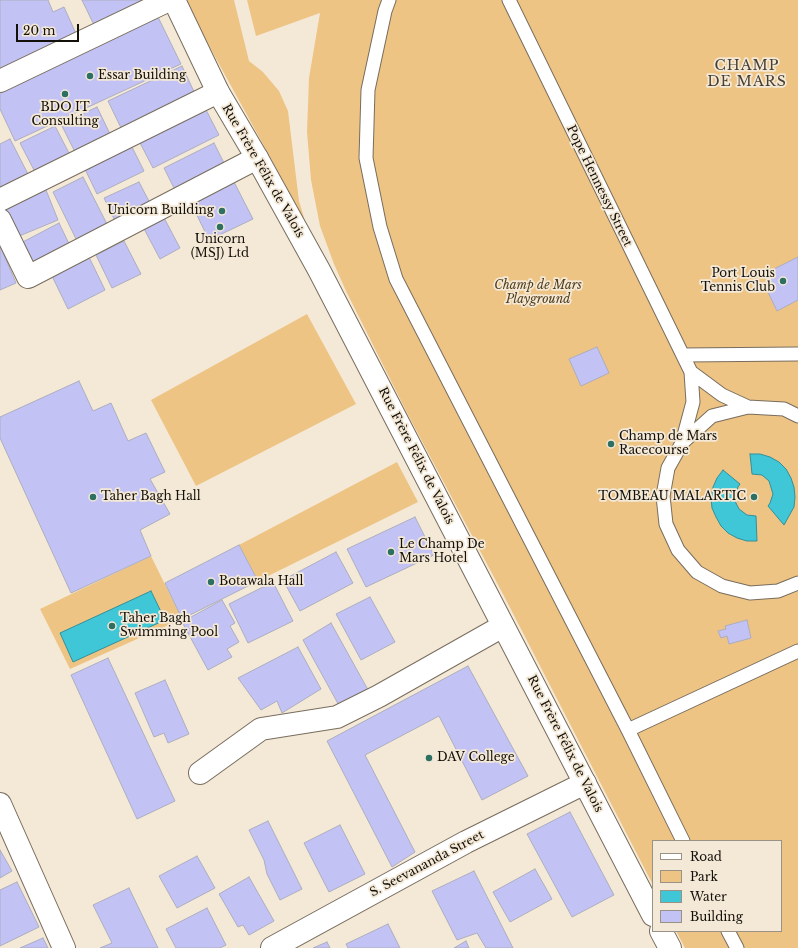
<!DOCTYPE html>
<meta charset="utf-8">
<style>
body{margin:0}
#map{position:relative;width:798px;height:948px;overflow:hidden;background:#f4e9d7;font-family:"Libre Baskerville",serif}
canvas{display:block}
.legend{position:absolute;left:652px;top:840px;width:130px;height:92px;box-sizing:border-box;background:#f4e9d7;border:1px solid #9a9285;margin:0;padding:5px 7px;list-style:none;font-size:12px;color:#130f09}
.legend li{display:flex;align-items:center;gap:8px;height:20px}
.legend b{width:20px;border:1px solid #9a9285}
.scale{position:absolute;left:16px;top:24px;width:63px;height:18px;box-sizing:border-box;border:2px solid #130f09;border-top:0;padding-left:5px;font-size:12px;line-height:14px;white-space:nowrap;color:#130f09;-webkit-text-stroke:3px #f4e9d7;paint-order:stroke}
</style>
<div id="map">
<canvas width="798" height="948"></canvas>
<ul class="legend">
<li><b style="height:5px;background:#fff"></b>Road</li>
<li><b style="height:11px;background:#eec485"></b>Park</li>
<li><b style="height:11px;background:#3fc7d7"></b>Water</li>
<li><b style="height:11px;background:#c2c3f4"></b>Building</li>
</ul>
<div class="scale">20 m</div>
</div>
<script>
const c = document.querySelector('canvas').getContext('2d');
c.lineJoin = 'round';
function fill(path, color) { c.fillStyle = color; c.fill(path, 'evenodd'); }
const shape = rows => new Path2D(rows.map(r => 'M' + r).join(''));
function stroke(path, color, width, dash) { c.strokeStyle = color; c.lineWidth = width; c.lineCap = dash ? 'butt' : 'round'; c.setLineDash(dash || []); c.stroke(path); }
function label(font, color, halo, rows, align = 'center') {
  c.font = font + ' "Libre Baskerville",serif'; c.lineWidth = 3.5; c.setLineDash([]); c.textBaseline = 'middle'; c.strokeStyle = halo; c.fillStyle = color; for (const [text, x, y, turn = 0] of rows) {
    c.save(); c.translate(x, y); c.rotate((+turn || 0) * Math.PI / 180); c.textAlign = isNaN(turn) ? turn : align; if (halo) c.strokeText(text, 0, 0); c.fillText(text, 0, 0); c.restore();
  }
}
fill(shape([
 [184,0,234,0,249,61,263,72,279,91,288,111,299,201,305,221],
 [247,0,798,0,798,948,685,948,676,931,781,931,781,841,653,841,653,885,505,598,406,411,346,291,334,264,320,226,311,180,307,132,309,78,320,13,256,36],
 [307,314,356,404,196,486,151,400],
 [397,462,418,502,258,581,239,545],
 [151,556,182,619,70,669,40,609]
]), '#eec485');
const water = shape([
 [750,454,760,454,770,457,779,462,786,469,791,478,794,487,795,497,794,507,784,525,768,506,770,503,773,494,769,481,762,475,752,474,750,454],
 [723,470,740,484,738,487,735,496,735,501,739,509,747,515,756,516,757,541,747,541,737,538,728,533,721,526,716,517,712,508,711,498,713,487,717,478,723,470],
 [151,591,165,620,73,662,60,633,151,591]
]);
fill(water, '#3fc7d7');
stroke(water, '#329099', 1);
const building = shape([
 [0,0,48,0,53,12,64,7,77,36,0,70,0,0],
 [82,0,141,0,142,2,94,25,82,0],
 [157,15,181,64,15,141,0,109,0,89,157,15],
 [182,66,197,98,124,134,108,101,182,66],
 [203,104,219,135,153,168,137,137,203,104],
 [97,107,111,136,76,154,61,124,97,107],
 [55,126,71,157,36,174,20,143,55,126],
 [10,139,29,176,0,191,0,144,10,139],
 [130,143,144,171,97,194,83,165,130,143],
 [214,143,226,167,176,192,164,168,214,143],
 [83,177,109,228,78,243,53,192,83,177],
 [139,182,151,205,116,223,104,198,139,182],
 [234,182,253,219,209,240,191,203,234,182],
 [44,185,58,220,12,239,0,205,44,185],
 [162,214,180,248,160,259,142,225,162,214],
 [59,223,73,252,32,271,19,244,59,223],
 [124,241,141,274,112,288,96,255,124,241],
 [0,248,1,248,16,283,0,290,0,248],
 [88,255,105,290,68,309,51,274,88,255],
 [798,257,798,300,777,311,767,290,771,289,764,274,798,257],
 [597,347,609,373,581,386,569,359,597,347],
 [79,381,93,411,111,403,128,441,146,433,165,472,150,479,170,514,140,530,151,556,71,593,0,438,0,417,79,381],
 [415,517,434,555,366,587,347,549,415,517],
 [239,545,258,581,182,619,165,583,239,545],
 [336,552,353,583,300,611,283,580,336,552],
 [273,582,293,621,248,643,229,604,273,582],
 [370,597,395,642,361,660,336,614,370,597],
 [222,600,235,623,230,626,239,642,227,649,232,657,208,670,182,622,222,600],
 [747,620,751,638,729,644,727,636,721,638,718,631,726,629,725,626,747,620],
 [331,623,372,697,342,711,303,640,331,623],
 [298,647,321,689,282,713,277,701,261,710,238,678,298,647],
 [108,658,175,801,137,819,71,675,108,658],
 [468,666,528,776,482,800,439,716,365,755,415,852,392,867,327,741,468,666],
 [165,680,189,734,168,743,164,733,154,737,135,693,165,680],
 [570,812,614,895,572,917,527,834,570,812],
 [268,821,302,889,280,900,267,874,264,860,249,830,268,821],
 [340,825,365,874,329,892,304,843,340,825],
 [0,850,12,871,0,878,0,850],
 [197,856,215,888,177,908,159,876,197,856],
 [535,869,552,899,510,922,493,892,535,869],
 [474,871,513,948,486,948,477,933,457,940,432,891,474,871],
 [249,877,274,921,249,935,243,925,238,927,219,894,249,877],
 [17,882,39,927,0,946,0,890,17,882],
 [129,888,158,948,100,948,112,943,93,905,129,888],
 [207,908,226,945,220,948,176,948,166,929,207,908],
 [388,924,400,948,348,948,346,944,388,924],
 [43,938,48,948,20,948,43,938],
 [466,941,469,948,454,948,466,941],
 [327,942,330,948,313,948,327,942]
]);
fill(building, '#c2c3f4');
stroke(building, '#acadbf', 1);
const lane = shape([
 [389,0,385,11,368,90,366,158,380,227,396,279,628,730,683,841],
 [509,0,691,372,693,402,682,443],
 [683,355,798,354],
 [691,372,722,395,748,407],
 [798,416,784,409,748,407,712,416,682,443,668,468,663,496,666,524,678,550,697,572,722,586,750,593,778,591,798,583],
 [628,730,798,651],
 [728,931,737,948]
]);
const street = shape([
 [0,81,169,0],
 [0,200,218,92],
 [0,220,28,277,257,158],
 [200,773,261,729,337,717,379,696,503,626],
 [0,804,64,948],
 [272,948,466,842,585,783]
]);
const secondary = shape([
 [174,0,218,92,257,158,319,270,653,915],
 [661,931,670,948]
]);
stroke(lane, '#786d5e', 15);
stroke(street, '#786d5e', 24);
stroke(secondary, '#786d5e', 24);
stroke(lane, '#fff', 13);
stroke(street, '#fff', 22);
stroke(secondary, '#fff', 22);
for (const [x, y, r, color] of [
 [90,76,4,"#2d7062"],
 [65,94,4,"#2d7062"],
 [222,211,4,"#2d7062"],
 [220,227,4,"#2d7062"],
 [783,281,4,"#2d7062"],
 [611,444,4,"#2d7062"],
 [93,497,4,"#2d7062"],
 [754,497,4,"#2d7062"],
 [391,552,4,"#2d7062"],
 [211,582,4,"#2d7062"],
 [112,626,4,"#2d7062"],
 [429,758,4,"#2d7062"]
]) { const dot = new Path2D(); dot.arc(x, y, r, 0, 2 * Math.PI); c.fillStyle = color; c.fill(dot); stroke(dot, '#f4e9d7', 1.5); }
label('12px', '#130f09', '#f4e9d7', [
 ["Essar Building",98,76],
 ["BDO IT",65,108,"center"],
 ["Consulting",65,122,"center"],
 ["Unicorn Building",214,211,"right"],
 ["Unicorn",220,240,"center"],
 ["(MSJ) Ltd",220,254,"center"],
 ["Port Louis",775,274,"right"],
 ["Tennis Club",775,288,"right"],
 ["Champ de Mars",619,437],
 ["Racecourse",619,451],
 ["Taher Bagh Hall",101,497],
 ["TOMBEAU MALARTIC",746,497,"right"],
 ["Le Champ De",399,545],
 ["Mars Hotel",399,559],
 ["Botawala Hall",219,582],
 ["Taher Bagh",120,619],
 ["Swimming Pool",120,633],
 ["DAV College",437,758]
], 'left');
label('12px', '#130f09', '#f4e9d7', [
 ["Rue Frère Félix de Valois",263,171,60],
 ["Pope Hennessy Street",599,186,64],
 ["Rue Frère Félix de Valois",416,456,63],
 ["Rue Frère Félix de Valois",565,744,63],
 ["S. Seevananda Street",427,864,-28]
]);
label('italic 12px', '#503b18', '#f4e9d7', [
 ["Champ de Mars",538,286],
 ["Playground",538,300]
]);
c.letterSpacing = '1px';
label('14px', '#483f31', '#f4e9d7', [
 ["CHAMP",747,66],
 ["DE MARS",747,82]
]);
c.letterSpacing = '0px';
</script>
